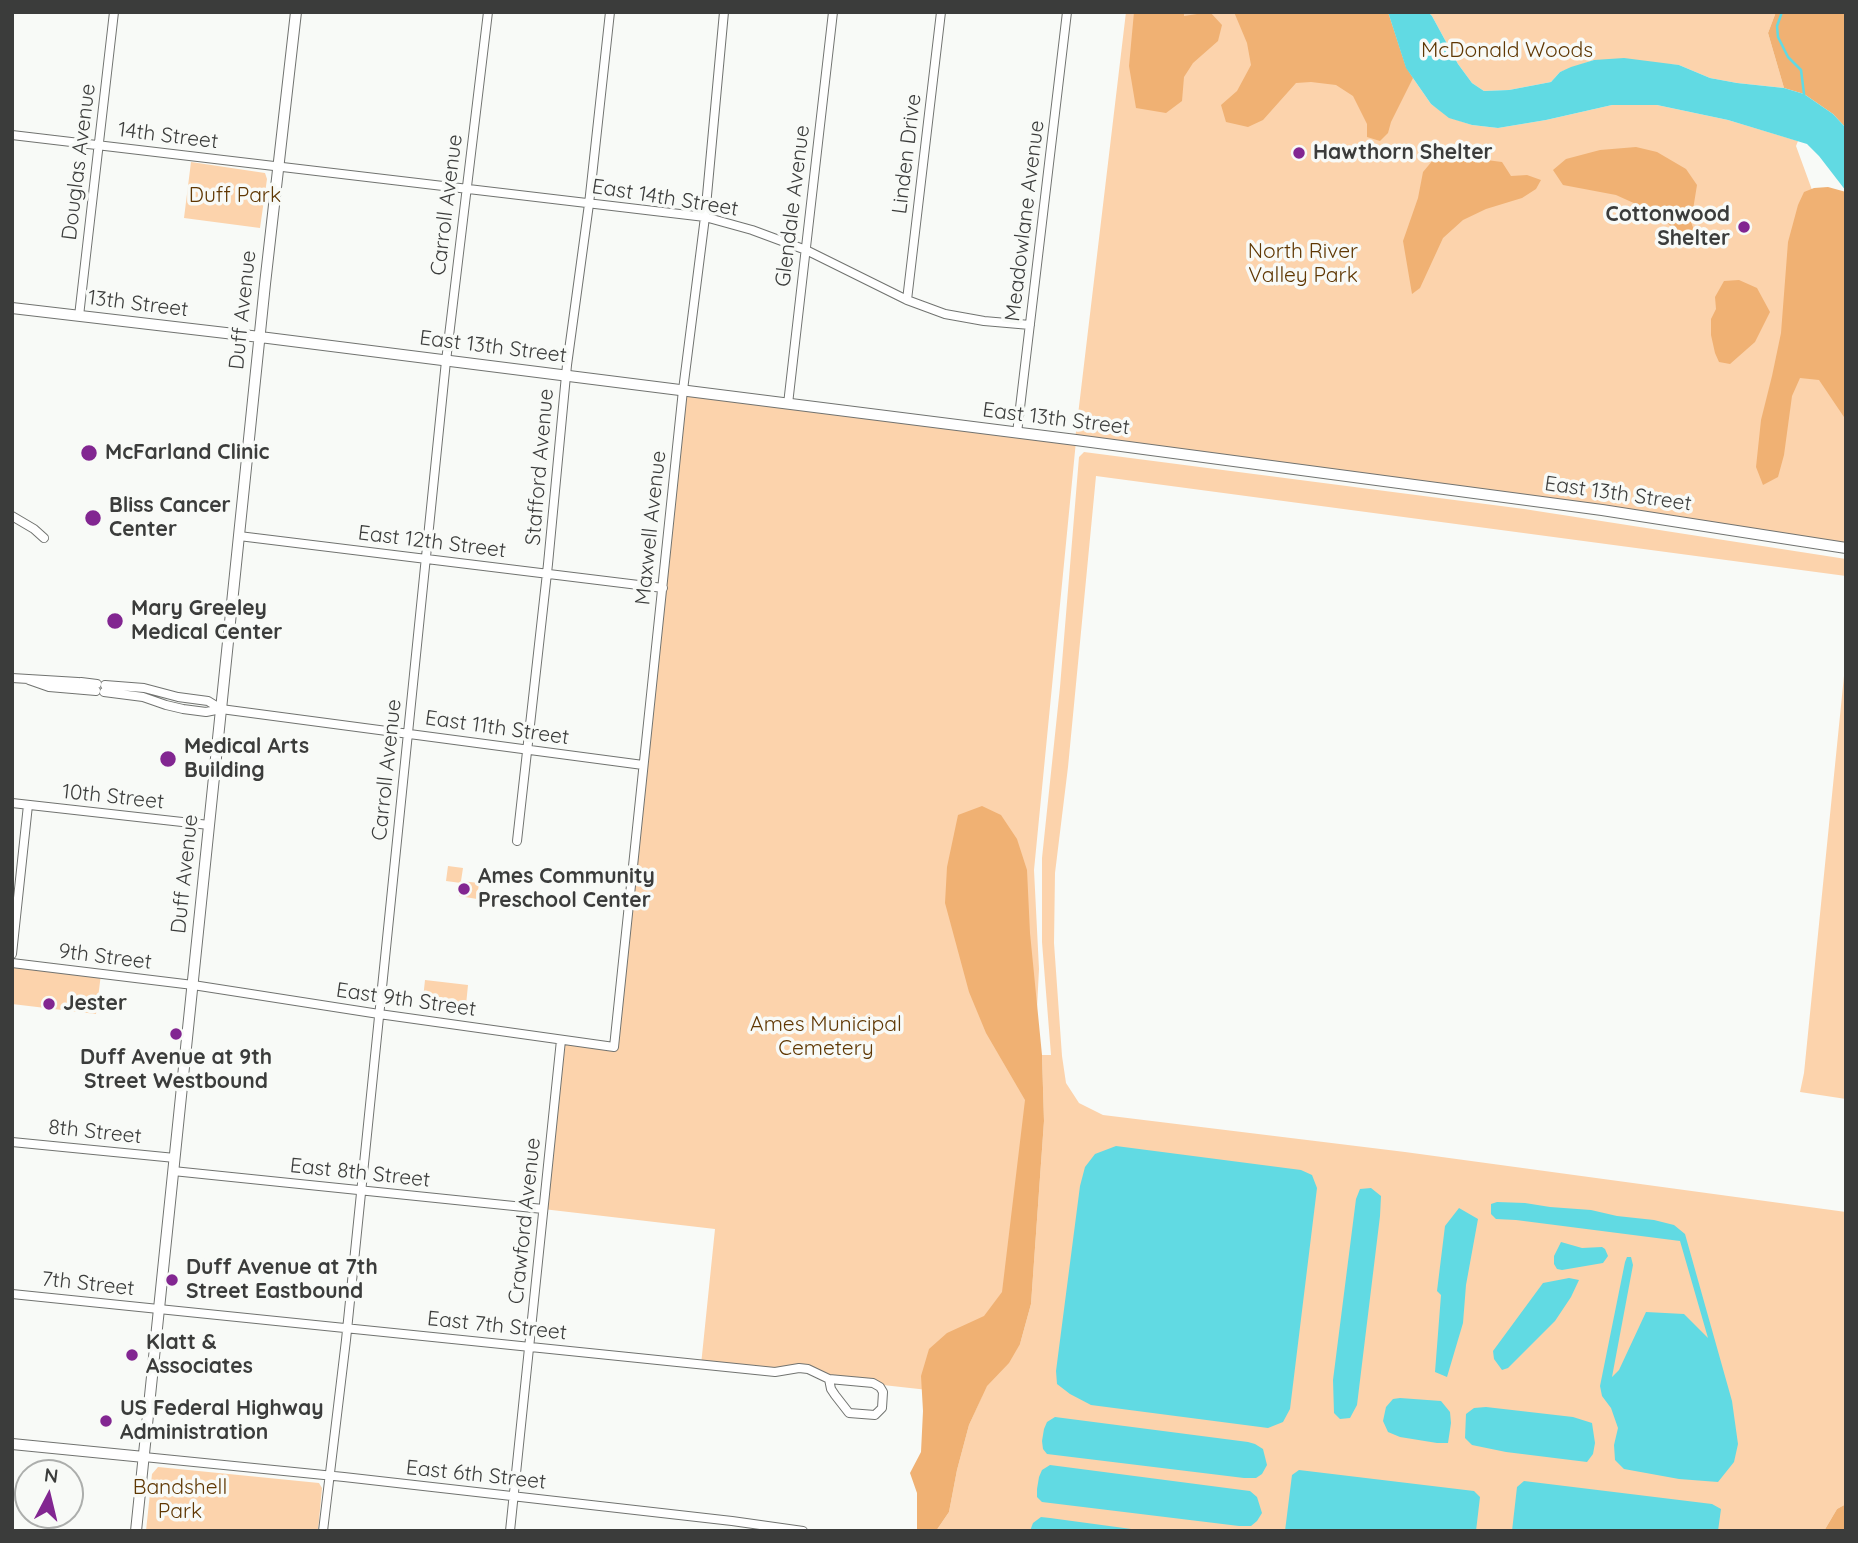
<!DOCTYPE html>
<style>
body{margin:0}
#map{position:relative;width:1858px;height:1543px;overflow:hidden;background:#f8faf7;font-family:Quicksand,sans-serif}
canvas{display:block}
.frame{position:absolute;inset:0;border:14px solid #3b3c3b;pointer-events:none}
.north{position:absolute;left:14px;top:1459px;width:70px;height:70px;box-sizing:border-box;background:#f8faf7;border:2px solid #acaeac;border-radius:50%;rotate:7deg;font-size:19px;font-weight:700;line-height:28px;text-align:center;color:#3b3c3b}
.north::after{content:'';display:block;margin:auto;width:24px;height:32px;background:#822691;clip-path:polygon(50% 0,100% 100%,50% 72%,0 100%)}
</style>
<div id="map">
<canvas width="1858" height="1543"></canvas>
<div class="frame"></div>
<div class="north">N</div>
</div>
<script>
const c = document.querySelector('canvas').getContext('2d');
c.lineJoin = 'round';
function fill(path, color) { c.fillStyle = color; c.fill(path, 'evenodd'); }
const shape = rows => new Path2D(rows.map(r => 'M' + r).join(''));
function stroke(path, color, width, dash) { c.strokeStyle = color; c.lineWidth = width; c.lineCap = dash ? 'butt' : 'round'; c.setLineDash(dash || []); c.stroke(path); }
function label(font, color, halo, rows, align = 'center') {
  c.font = font + ' Quicksand,sans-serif'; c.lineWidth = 7; c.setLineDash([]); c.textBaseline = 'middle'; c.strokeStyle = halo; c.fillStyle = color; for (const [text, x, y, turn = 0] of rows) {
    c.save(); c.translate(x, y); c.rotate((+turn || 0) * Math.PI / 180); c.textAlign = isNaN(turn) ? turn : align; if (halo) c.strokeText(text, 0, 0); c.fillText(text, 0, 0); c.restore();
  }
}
fill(shape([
 [1126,12,1388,12,1406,68,1431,104,1451,118,1472,125,1498,128,1546,120,1612,105,1657,105,1728,120,1798,141,1796,146,1846,283,1846,548,1076,441,1034,870,1039,969,1020,1344,1031,1304,1044,1121,1042,1055,1051,1055,1042,942,1042,858,1060,687,1079,457,1084,452,1524,509,1846,559,1846,576,1096,476,1068,767,1055,873,1054,943,1062,1056,1066,1083,1079,1103,1103,1115,1405,1152,1846,1212,1846,1504,1837,1509,1824,1531,936,1531,949,1512,957,1470,969,1425,982,1396,847,1381,820,1373,701,1365,715,1229,543,1209,561,1040,614,1047,683,390,1075,440],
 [1428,12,1776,12,1768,33,1784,88,1737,83,1710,78,1679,65,1594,60,1560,72,1551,82,1509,90,1484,91,1472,83,1458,64,1432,16],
 [191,162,265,173,267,179,260,228,184,218],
 [1846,656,1846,1099,1800,1092,1804,1073],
 [448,866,463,868,461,881,479,883,477,899,459,896,461,883,446,881],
 [12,963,101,974,96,1014,12,1004],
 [425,980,468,985,466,1005,451,1011,422,1008],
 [158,1467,319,1483,322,1488,318,1531,146,1531,152,1474]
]), '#fcd3ac');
fill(shape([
 [1134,12,1184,12,1184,16,1210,12,1222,25,1218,41,1193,63,1184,77,1182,101,1166,113,1136,108,1129,66],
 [1234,12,1388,12,1406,67,1413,78,1391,122,1388,133,1380,141,1367,137,1367,124,1353,96,1336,85,1311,82,1296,83,1263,120,1248,127,1226,122,1221,105,1237,91,1251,65,1247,43],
 [1776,12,1846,12,1846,128,1833,114,1804,94,1784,88,1768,33],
 [1636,147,1657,152,1686,169,1697,185,1691,222,1697,238,1680,235,1658,214,1616,195,1563,185,1553,170,1566,159,1600,150],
 [1463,157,1502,162,1511,176,1527,175,1541,180,1536,189,1522,198,1486,209,1463,220,1443,238,1420,288,1412,294,1403,241,1418,198,1423,172,1433,160],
 [1828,187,1846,192,1846,420,1819,380,1800,378,1792,396,1784,455,1778,477,1763,485,1756,467,1761,420,1772,376,1781,333,1788,242,1798,205,1804,192,1814,188],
 [1739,280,1757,288,1770,312,1755,342,1730,364,1719,362,1715,353,1711,335,1711,319,1716,309,1715,297,1724,281],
 [982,806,1001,815,1017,839,1027,870,1030,933,1042,1055,1044,1121,1031,1304,1020,1344,1009,1363,987,1386,969,1425,957,1470,949,1512,936,1531,917,1531,917,1493,910,1473,921,1452,923,1411,921,1376,929,1349,947,1333,984,1316,1002,1292,1025,1100,986,1033,969,992,945,903,947,867,958,815],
 [1846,1504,1846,1531,1824,1531,1837,1509]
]), '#f0b173');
fill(shape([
 [1388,12,1428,12,1432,16,1458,64,1472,83,1484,91,1509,90,1551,82,1560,72,1571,67,1594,60,1624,58,1679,65,1710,78,1737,83,1784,88,1804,94,1833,114,1846,128,1846,191,1819,156,1807,144,1728,120,1657,105,1612,105,1546,120,1498,128,1472,125,1449,118,1431,104,1406,68],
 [1116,1146,1301,1170,1312,1175,1317,1188,1290,1409,1283,1422,1268,1428,1091,1405,1070,1394,1057,1384,1056,1371,1080,1186,1085,1167,1095,1154],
 [1371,1188,1381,1196,1380,1216,1357,1405,1350,1418,1340,1419,1334,1413,1333,1380,1356,1199,1360,1189],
 [1497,1202,1525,1203,1550,1207,1591,1210,1617,1216,1654,1220,1674,1225,1685,1234,1732,1401,1738,1444,1734,1462,1718,1482,1679,1479,1624,1469,1615,1460,1614,1445,1618,1428,1611,1408,1602,1396,1600,1386,1625,1262,1627,1257,1631,1257,1633,1265,1612,1377,1619,1370,1646,1312,1684,1314,1708,1338,1680,1241,1516,1220,1496,1219,1491,1214,1491,1204],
 [1459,1208,1478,1219,1466,1285,1463,1323,1447,1377,1435,1372,1441,1295,1437,1291,1445,1226],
 [1561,1242,1582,1248,1602,1247,1605,1249,1608,1256,1603,1263,1562,1270,1557,1269,1554,1264,1554,1256],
 [1569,1278,1579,1280,1571,1297,1555,1321,1508,1368,1502,1370,1494,1359,1493,1351,1543,1283],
 [1400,1398,1441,1401,1450,1412,1451,1423,1448,1443,1437,1443,1400,1437,1388,1432,1383,1421,1386,1407,1393,1399],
 [1486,1407,1573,1417,1592,1423,1595,1443,1593,1454,1587,1462,1506,1452,1472,1445,1465,1438,1466,1414,1474,1408],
 [1055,1417,1248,1442,1255,1444,1263,1449,1267,1465,1262,1474,1256,1478,1244,1478,1047,1454,1043,1449,1042,1441,1044,1429,1047,1422],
 [1050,1465,1242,1490,1250,1491,1257,1497,1262,1513,1257,1521,1251,1526,1239,1526,1042,1502,1037,1497,1037,1489,1039,1477,1042,1470],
 [1299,1470,1474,1491,1480,1497,1476,1531,1285,1531,1292,1475],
 [1524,1481,1712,1504,1721,1509,1718,1531,1512,1531,1517,1487],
 [1041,1517,1050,1518,1146,1531,1030,1531,1033,1523]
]), '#61dae3');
stroke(shape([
 [1782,12,1777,26,1778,37,1788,57,1801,70,1804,94]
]), '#61dae3', 2.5);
const street = shape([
 [12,135,705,217,752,230,806,250,907,300,945,314,984,321,1030,325],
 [907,300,941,12],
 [79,316,114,12],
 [788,404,833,12],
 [1017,433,1067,12],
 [12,516,34,529,44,538],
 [239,536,663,588],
 [12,678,78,682],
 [29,680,49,687,96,691],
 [81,682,97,684],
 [105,685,144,688,178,697,208,701,221,709],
 [104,692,143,697,166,705,183,709,206,712,221,709,643,765],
 [12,803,209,825],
 [517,841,548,564,567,365,589,204,610,12],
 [12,954,28,805],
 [12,963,193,985,379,1014,614,1047,683,390,705,217,724,12],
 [12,1142,175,1158],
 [173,1171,543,1209],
 [12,1294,775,1372,799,1368,808,1369,829,1379,873,1383,880,1387,883,1392,882,1408,875,1415,849,1413,835,1395,831,1389,829,1379],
 [144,1457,344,1477,732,1521,803,1531],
 [323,1531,346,1340,446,361,488,12],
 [510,1531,561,1040]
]);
const secondary = shape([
 [12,308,260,337,1076,440,1602,510,1846,548],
 [12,1444,144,1457],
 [136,1531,265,284,296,12]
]);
stroke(street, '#717370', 10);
stroke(secondary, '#717370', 12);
stroke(street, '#fff', 8);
stroke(secondary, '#fff', 10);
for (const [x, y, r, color] of [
 [1299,153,7,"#822691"],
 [1744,227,7,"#822691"],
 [89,453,9,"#822691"],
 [93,518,9,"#822691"],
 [115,621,9,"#822691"],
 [168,759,9,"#822691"],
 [464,889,7,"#822691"],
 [49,1004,7,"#822691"],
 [176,1034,7,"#822691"],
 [172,1280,7,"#822691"],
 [132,1355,7,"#822691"],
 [106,1421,7,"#822691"]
]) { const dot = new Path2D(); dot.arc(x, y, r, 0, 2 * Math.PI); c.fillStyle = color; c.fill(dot); stroke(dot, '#f8faf7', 2.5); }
label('21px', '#5f3703', '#f8faf7', [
 ["McDonald Woods",1507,51],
 ["Duff Park",235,196],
 ["North River",1303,252],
 ["Valley Park",1303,276],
 ["Ames Municipal",826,1025],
 ["Cemetery",826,1049],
 ["Bandshell",180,1488],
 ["Park",180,1512]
]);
label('21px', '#3b3c3b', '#f8faf7', [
 ["14th Street",168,136,7],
 ["Linden Drive",907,154,-83],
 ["Douglas Avenue",79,162,-83],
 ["East 14th Street",665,198,9],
 ["Carroll Avenue",447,205,-83],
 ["Glendale Avenue",793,206,-83],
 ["Meadowlane Avenue",1025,221,-83],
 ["13th Street",138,304,7],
 ["Duff Avenue",243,310,-84],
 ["East 13th Street",493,347,7],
 ["East 13th Street",1056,419,7],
 ["Stafford Avenue",540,467,-85],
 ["East 13th Street",1618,494,8],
 ["Maxwell Avenue",651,528,-84],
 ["East 12th Street",432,542,7],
 ["East 11th Street",497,728,8],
 ["Carroll Avenue",387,770,-84],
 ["10th Street",113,797,6],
 ["Duff Avenue",185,874,-84],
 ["9th Street",105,957,7],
 ["East 9th Street",406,1000,8],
 ["8th Street",95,1132,6],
 ["East 8th Street",360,1173,6],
 ["Crawford Avenue",525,1221,-84],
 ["7th Street",88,1284,6],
 ["East 7th Street",497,1326,6],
 ["East 6th Street",476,1475,6]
]);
label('bold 21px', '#3b3c3b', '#f8faf7', [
 ["Hawthorn Shelter",1313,153],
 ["Cottonwood",1730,215,"right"],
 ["Shelter",1730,239,"right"],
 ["McFarland Clinic",105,453],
 ["Bliss Cancer",109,506],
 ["Center",109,530],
 ["Mary Greeley",131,609],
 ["Medical Center",131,633],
 ["Medical Arts",184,747],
 ["Building",184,771],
 ["Ames Community",478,877],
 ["Preschool Center",478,901],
 ["Jester",63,1004],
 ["Duff Avenue at 9th",176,1058,"center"],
 ["Street Westbound",176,1082,"center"],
 ["Duff Avenue at 7th",186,1268],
 ["Street Eastbound",186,1292],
 ["Klatt &",146,1343],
 ["Associates",146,1367],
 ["US Federal Highway",120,1409],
 ["Administration",120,1433]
], 'left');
</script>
